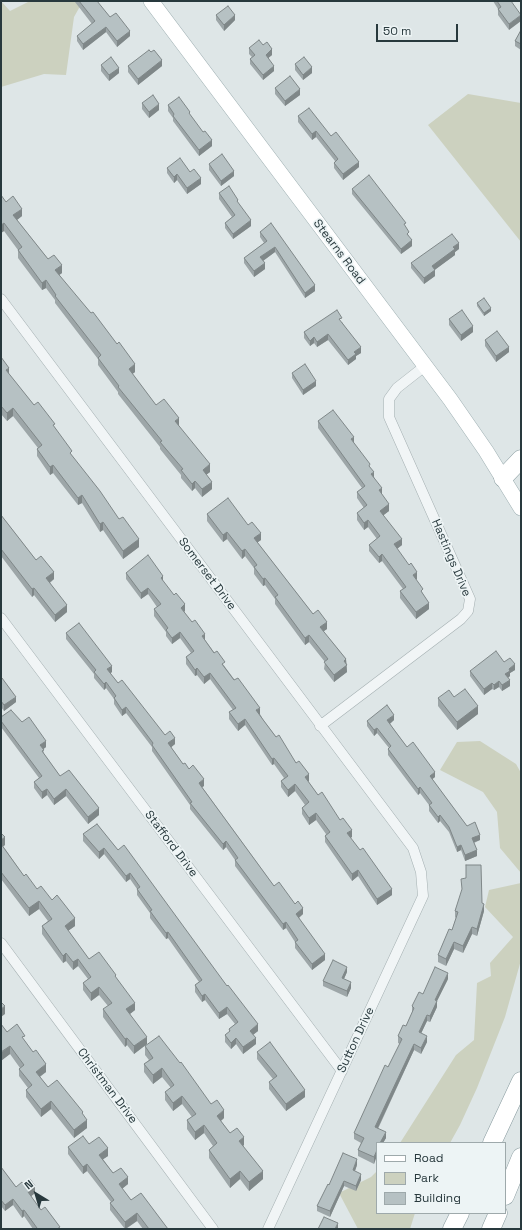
<!DOCTYPE html>
<style>
body{margin:0}
#map{position:relative;width:522px;height:1230px;overflow:hidden;background:#dee6e7;font-family:"Space Grotesk",sans-serif}
canvas{display:block}
.frame{position:absolute;inset:0;border:2px solid #28393d;pointer-events:none}
.legend{position:absolute;left:376px;top:1142px;width:130px;height:72px;box-sizing:border-box;background:#edf4f5;border:1px solid #9ea9ab;margin:0;padding:5px 7px;list-style:none;font-size:12px;color:#28393d}
.legend li{display:flex;align-items:center;gap:8px;height:20px}
.legend b{width:20px;border:1px solid #9ea9ab}
.north{position:absolute;left:16px;top:1174px;width:40px;height:40px;-webkit-text-stroke:3px #edf4f5;paint-order:stroke;rotate:322deg;font-size:11px;font-weight:700;line-height:16px;text-align:center;color:#28393d}
.north::after{content:'';display:block;margin:auto;width:14px;height:18px;background:#28393d;clip-path:polygon(50% 0,100% 100%,50% 72%,0 100%)}
.scale{position:absolute;left:376px;top:24px;width:82px;height:18px;box-sizing:border-box;border:2px solid #28393d;border-top:0;padding-left:5px;font-size:12px;line-height:14px;white-space:nowrap;color:#28393d;-webkit-text-stroke:3px #edf4f5;paint-order:stroke}
</style>
<div id="map">
<canvas width="522" height="1230"></canvas>
<div class="frame"></div>
<ul class="legend">
<li><b style="height:5px;background:#fff"></b>Road</li>
<li><b style="height:11px;background:#ccd1bf"></b>Park</li>
<li><b style="height:11px;background:#b6c1c3"></b>Building</li>
</ul>
<div class="north">N</div>
<div class="scale">50 m</div>
</div>
<script>
const c = document.querySelector('canvas').getContext('2d');
c.lineJoin = 'round';
function fill(path, color) { c.fillStyle = color; c.fill(path, 'evenodd'); }
const shape = rows => new Path2D(rows.map(r => 'M' + r).join(''));
function stroke(path, color, width, dash) { c.strokeStyle = color; c.lineWidth = width; c.lineCap = dash ? 'butt' : 'round'; c.setLineDash(dash || []); c.stroke(path); }
function label(font, color, halo, rows, align = 'center') {
  c.font = font + ' "Space Grotesk",sans-serif'; c.lineWidth = 3.5; c.setLineDash([]); c.textBaseline = 'middle'; c.strokeStyle = halo; c.fillStyle = color; for (const [text, x, y, turn = 0] of rows) {
    c.save(); c.translate(x, y); c.rotate((+turn || 0) * Math.PI / 180); c.textAlign = isNaN(turn) ? turn : align; if (halo) c.strokeText(text, 0, 0); c.fillText(text, 0, 0); c.restore();
  }
}
fill(shape([
 [1,1,10,11,30,1,83,1,74,17,66,75,44,74,1,87],
 [468,94,521,103,521,242,428,125],
 [480,741,516,764,521,773,521,873,500,848,497,812,483,792,440,770,457,742],
 [521,883,521,960,505,1017,477,1088,460,1125,450,1143,400,1143,456,1055,474,1040,477,983,491,976,490,963,513,937,485,907,489,890],
 [377,1171,377,1213,415,1213,410,1229,358,1229,339,1193,371,1177]
]), '#ccd1bf');
const street = shape([
 [1,299,413,848,421,872,423,896,268,1229],
 [1,618,342,1071],
 [320,726,461,619,468,611,470,599,389,417,389,399,397,388,425,366],
 [1,943,213,1229]
]);
const primary = shape([
 [151,1,450,399,486,451,521,508]
]);
const highway = shape([
 [503,478,521,459],
 [492,1143,521,1081],
 [505,1196,521,1157],
 [452,1229,460,1213],
 [491,1229,498,1213]
]);
stroke(street, '#a4afb1', 11);
stroke(primary, '#9eafb2', 16);
stroke(highway, '#86999d', 19);
stroke(street, '#f1f5f6', 10);
stroke(primary, '#fff', 15);
stroke(highway, '#fff', 18);
fill(shape([
 [75,1,98,1,97,2,110,17,130,36,117,47,106,32,83,50,77,41,77,36,92,24,75,2],
 [493,1,511,1,509,30,498,15,498,9],
 [216,15,235,20,224,31,216,20],
 [521,30,521,50,515,46,515,41],
 [263,45,272,55,268,58,274,71,263,80,250,64,250,59,252,57,249,54,249,48],
 [151,52,162,66,138,85,128,72,128,66],
 [295,64,312,73,303,80,295,70],
 [101,65,119,73,109,81,101,71],
 [275,88,300,95,285,106,275,94],
 [142,103,159,110,149,118,142,109],
 [168,105,190,115,212,146,199,156,173,121,173,118,168,111],
 [298,116,331,136,359,167,343,180,334,168,334,163,335,161,316,137,312,140,298,122],
 [209,164,234,176,221,186,209,170],
 [167,168,190,172,201,184,187,194,177,180,174,183,167,173],
 [352,189,406,228,412,246,401,254,352,194],
 [219,193,238,203,251,226,233,239,225,228,225,223,232,217,219,199],
 [6,202,22,216,17,220,48,259,62,273,59,275,135,372,132,374,156,405,179,426,210,472,206,475,212,489,202,497,195,488,192,491,181,478,181,475,160,449,160,447,118,394,118,392,98,365,98,359,55,303,55,300,46,288,42,290,18,258,18,250,4,231,1,233],
 [260,232,315,285,315,291,305,298,275,252,263,261,265,269,254,277,244,263,244,258,264,243,260,237],
 [459,249,455,252,455,255,434,270,435,276,424,284,411,268,411,263],
 [477,303,491,311,484,316,477,306],
 [449,319,473,332,461,341,449,325],
 [342,322,361,353,356,356,356,359,348,365,328,340,317,347,314,343,310,346,304,338,304,332],
 [485,340,509,352,496,362,485,346],
 [1,357,9,375,34,405,55,428,72,456,139,547,123,559,103,530,100,532,82,503,78,505,53,473,50,475,37,456,37,449,38,448,13,416,7,421,1,414],
 [292,373,316,386,303,395,292,378],
 [318,421,354,443,370,468,374,477,389,511,383,515,402,545,397,549,417,579,416,580,423,594,429,609,416,619,400,598,400,591,403,589,382,561,379,563,369,551,369,545,377,539,368,527,364,530,357,520,357,513,364,508,357,498,357,492,362,488,318,428],
 [207,514,248,525,261,540,257,542,313,614,327,629,323,631,346,659,347,672,334,682,324,669,325,662,309,642,305,645,275,604,275,599,265,585,263,586,254,574,254,568,245,556,242,559,227,539,223,542,207,521],
 [1,515,36,560,54,579,50,583,67,612,55,622,34,595,32,597,1,556],
 [126,573,163,582,185,611,184,612,205,640,260,714,264,721,296,763,309,781,308,781,318,795,352,837,350,838,392,895,377,905,358,876,352,881,325,842,325,836,326,834,316,820,309,825,302,814,302,808,305,805,295,791,288,797,281,787,281,781,284,778,274,764,272,765,245,725,238,731,229,719,229,712,233,710,210,679,204,684,197,675,195,676,186,664,186,657,191,653,180,638,172,644,166,636,166,632,154,616,154,609,157,607,148,594,141,599,126,579],
 [66,633,112,672,110,673,118,683,165,735,175,744,171,747,183,764,189,769,204,786,202,787,274,886,295,904,303,914,299,918,325,960,312,970,295,948,295,942,286,928,283,930,235,866,235,860,226,847,223,850,190,809,190,805,152,751,152,747,126,713,122,716,114,704,114,699,106,688,104,690,94,678,94,674,66,639],
 [504,662,515,670,510,673,510,676,508,678,510,686,502,691,499,687,494,690,492,689,484,695,470,676,470,671],
 [1,678,16,702,4,711,1,707],
 [454,697,478,714,457,730,438,706,438,698],
 [1,717,22,722,46,747,43,749,44,754,60,776,99,815,88,824,66,796,54,805,47,795,42,799,34,788,34,782,39,778,1,727],
 [394,720,390,724,407,747,435,777,432,779,467,826,480,840,474,843,477,856,465,861,461,850,457,852,449,832,440,821,438,823,429,811,429,805,420,793,418,795,388,755,388,749,389,748,377,733,374,736,367,726,367,721],
 [97,824,258,1031,253,1035,256,1044,243,1054,236,1044,231,1049,225,1042,225,1035,229,1032,229,1029,235,1024,227,1014,219,1019,205,1000,202,1002,195,992,195,985,199,982,168,938,166,939,150,918,150,913,137,895,137,889,130,879,126,882,104,854,99,859,83,841,83,834],
 [1,833,5,845,3,846,24,876,37,889,52,900,75,926,68,931,89,959,116,978,135,1010,130,1014,147,1044,134,1054,127,1045,125,1047,103,1017,103,1009,108,1006,99,995,91,1001,83,990,83,983,88,979,78,966,73,970,66,961,63,963,42,934,42,926,48,921,39,909,29,916,1,879],
 [482,903,484,911,477,936,472,934,463,953,454,949,446,966,438,962,438,955,452,930,456,918,455,917,455,911],
 [347,972,344,979,351,988,347,997,323,986,323,981],
 [448,979,437,1001,437,1007,430,1022,427,1021,421,1033,427,1042,421,1054,414,1050,378,1129,386,1138,383,1143,377,1143,374,1164,358,1156,358,1150,361,1143,354,1139,354,1133,400,1044,398,1043,398,1036,406,1026,412,1013,412,1006,423,994],
 [1,1024,7,1032,25,1041,46,1072,40,1077,48,1087,83,1115,87,1128,74,1138,51,1109,41,1117,26,1097,26,1090,28,1088,19,1076,19,1069,20,1068,10,1054,1,1060],
 [145,1046,211,1104,224,1118,221,1121,230,1133,244,1145,243,1146,263,1179,249,1191,240,1179,230,1188,209,1158,209,1150,213,1146,204,1133,195,1140,187,1129,187,1120,192,1117,182,1104,173,1111,165,1100,165,1092,171,1088,162,1077,153,1084,144,1072,144,1064,149,1060,145,1055],
 [257,1052,305,1097,286,1111,269,1089,269,1082,273,1079,257,1059],
 [89,1144,108,1156,103,1159,113,1173,128,1184,122,1189,131,1200,168,1229,143,1229,137,1221,126,1229,125,1229,110,1210,110,1203,111,1202,87,1171,83,1174,68,1154,68,1147],
 [357,1165,355,1171,361,1180,356,1191,344,1186,330,1217,317,1211,317,1206,329,1185],
 [1,1167,16,1187,23,1184,35,1193,31,1196,41,1210,60,1229,33,1229,24,1216,22,1218,13,1205,5,1211,1,1206]
]), '#9da6a8');
fill(shape([
 [235,15,235,20,224,31,224,25],
 [521,15,521,21,509,30,509,24],
 [106,27,106,32,83,50,83,44],
 [130,31,130,36,117,47,117,41],
 [272,49,272,55,266,60,266,55],
 [162,60,162,66,138,85,138,79],
 [274,66,274,71,263,80,263,75],
 [312,67,312,73,303,80,303,75],
 [119,68,119,73,109,81,109,75],
 [300,89,300,95,285,106,285,101],
 [159,104,159,110,149,118,149,112],
 [316,131,316,137,312,140,312,134],
 [212,140,212,146,199,156,199,150],
 [359,162,359,167,343,180,343,174],
 [234,171,234,176,221,186,221,181],
 [177,174,177,180,174,183,174,177],
 [201,178,201,184,187,194,187,188],
 [22,209,22,216,13,223,13,215],
 [251,220,251,226,233,239,233,234],
 [4,223,4,231,1,233,1,225],
 [412,240,412,246,401,254,401,249],
 [459,243,459,249,455,252,455,255,432,272,432,266,453,247],
 [275,247,275,252,260,263,260,257],
 [265,263,265,269,254,277,254,271],
 [62,265,62,273,55,278,55,270],
 [435,270,435,276,424,284,424,278],
 [46,280,46,288,42,290,42,283],
 [315,285,315,291,305,298,305,293],
 [491,308,491,311,484,316,484,313],
 [473,326,473,332,461,341,461,335],
 [328,334,328,340,317,347,317,342],
 [314,337,314,343,310,346,310,341],
 [361,347,361,353,356,356,356,359,348,365,348,360,354,352],
 [509,347,509,352,496,362,496,356],
 [135,364,135,372,129,377,129,369],
 [9,368,9,376,6,370],
 [316,381,316,386,303,395,303,390],
 [13,408,13,416,7,421,7,413],
 [179,418,179,426,175,429,175,421],
 [354,437,354,443,351,439],
 [210,464,210,472,203,477,203,470],
 [53,465,53,473,50,475,50,467],
 [374,472,374,478,371,474],
 [195,481,195,488,192,491,192,484],
 [212,482,212,489,202,497,202,489],
 [382,488,382,495,379,490],
 [82,495,82,503,78,505,78,498],
 [389,504,389,511,380,518,380,511],
 [368,520,368,527,364,530,364,523],
 [103,522,103,530,100,532,100,524],
 [227,532,227,539,223,542,223,535],
 [261,533,261,540,254,545,254,538],
 [139,539,139,547,123,559,123,551],
 [402,539,402,545,394,551,394,544],
 [245,549,245,556,242,559,242,551],
 [382,554,382,561,379,563,379,557],
 [54,572,54,579,46,585,46,578],
 [417,572,417,579,413,582,413,575],
 [163,576,163,582,161,578],
 [265,578,265,585,263,586,263,579],
 [34,588,34,595,32,597,32,589],
 [148,588,148,594,141,599,141,593],
 [429,603,429,609,416,619,416,612],
 [185,604,185,611,181,614,181,608],
 [67,605,67,612,55,622,55,615],
 [327,622,327,629,320,634,320,627],
 [180,632,180,638,172,644,172,638],
 [205,634,205,640,202,636],
 [309,635,309,642,305,645,305,638],
 [346,659,347,672,334,682,334,675,344,661],
 [515,664,515,670,510,673,510,676,505,680,505,674,509,669],
 [112,666,112,672,107,676,107,669],
 [197,668,197,675,195,676,195,670],
 [210,673,210,679,204,684,204,677],
 [510,680,510,686,502,691,502,685],
 [499,681,499,687,494,690,494,685],
 [106,682,106,688,104,690,104,684],
 [492,683,492,689,484,695,484,689],
 [16,697,16,702,4,711,4,705],
 [478,706,478,714,457,730,457,722],
 [126,707,126,713,122,716,122,710],
 [260,708,260,714,256,717,256,710],
 [394,715,394,720,387,726,387,720],
 [245,719,245,725,238,731,238,724],
 [377,728,377,733,374,736,374,730],
 [175,738,175,744,168,750,168,743],
 [46,741,46,747,40,752,40,745],
 [274,758,274,764,272,765,272,759],
 [435,772,435,777,430,781,430,776],
 [309,774,309,781,305,784,305,777],
 [204,779,204,786,199,789,199,783],
 [295,784,295,791,288,797,288,790],
 [420,787,420,793,418,795,418,789],
 [47,789,47,795,42,799,42,792],
 [66,789,66,796,54,805,54,799],
 [99,808,99,815,88,824,88,817],
 [316,813,316,820,309,825,309,818],
 [440,815,440,821,438,823,438,817],
 [352,830,352,837,347,840,347,833],
 [480,835,480,840,472,843,472,838],
 [5,837,5,845,1,848,1,840],
 [226,841,226,847,223,850,223,844],
 [461,845,461,850,457,852,457,847],
 [104,848,104,854,99,859,99,852],
 [477,850,477,856,465,861,465,855],
 [358,870,358,876,352,881,352,874],
 [130,873,130,879,126,882,126,876],
 [392,889,392,895,377,905,377,899],
 [39,901,39,909,29,916,29,908],
 [484,904,484,911,477,936,477,929],
 [303,908,303,914,296,920,296,914],
 [75,918,75,926,65,933,65,926],
 [286,922,286,928,283,930,283,924],
 [472,927,472,934,463,953,463,946],
 [168,932,168,938,166,939,166,933],
 [454,942,454,949,446,966,446,959],
 [66,953,66,961,63,963,63,956],
 [325,954,325,960,312,970,312,964],
 [78,959,78,966,73,970,73,962],
 [347,967,347,972,342,983,342,978],
 [448,973,448,979,437,1001,437,1007,430,1022,430,1016,435,1000],
 [351,982,351,988,347,997,347,991],
 [99,987,99,995,91,1001,91,993],
 [205,994,205,1000,202,1002,202,996],
 [135,1003,135,1010,126,1017,126,1009],
 [5,1006,5,1014,1,1017,1,1009],
 [227,1007,227,1014,219,1019,219,1013],
 [427,1015,427,1021,419,1038,419,1032],
 [258,1024,258,1031,250,1037,250,1031],
 [427,1036,427,1042,421,1054,421,1048],
 [147,1037,147,1044,134,1054,134,1046],
 [127,1038,127,1045,125,1047,125,1039],
 [236,1038,236,1044,231,1049,231,1043],
 [256,1038,256,1044,243,1054,243,1047],
 [414,1044,414,1050,375,1134,375,1127],
 [10,1046,10,1054,1,1061,1,1053],
 [46,1064,46,1072,36,1079,36,1072],
 [162,1068,162,1077,153,1084,153,1075],
 [305,1090,305,1097,286,1111,286,1104],
 [182,1096,182,1104,173,1111,173,1103],
 [51,1101,51,1109,41,1117,41,1109],
 [224,1110,224,1118,217,1124,217,1116],
 [87,1120,87,1128,74,1138,74,1130],
 [204,1125,204,1133,195,1140,195,1132],
 [386,1132,386,1138,383,1143,380,1143],
 [244,1137,244,1145,239,1149,239,1141],
 [108,1148,108,1156,99,1162,99,1155],
 [377,1150,377,1156,374,1164,374,1157],
 [357,1159,357,1165,353,1176,353,1170],
 [87,1164,87,1171,83,1174,83,1167],
 [240,1171,240,1179,230,1188,230,1179],
 [263,1171,263,1179,249,1191,249,1182],
 [361,1174,361,1180,356,1191,356,1186],
 [128,1177,128,1184,119,1191,119,1184],
 [344,1181,344,1186,330,1217,330,1211],
 [35,1186,35,1193,28,1199,28,1192],
 [13,1199,13,1205,5,1211,5,1205],
 [24,1210,24,1216,22,1218,22,1211],
 [137,1213,137,1221,125,1229,125,1222],
 [338,1223,338,1229,335,1229]
]), '#7f8788');
const building = shape([
 [79,1,97,1,110,17,116,13,130,31,117,41,106,27,83,44,77,36,95,21,79,1],
 [497,1,511,1,521,15,509,24,498,9,501,7,497,1],
 [228,6,235,15,224,25,216,15,228,6],
 [521,30,521,44,515,41,521,30],
 [259,40,263,45,267,42,272,49,266,55,274,66,263,75,250,59,255,55,249,48,259,40],
 [149,50,151,52,154,50,162,60,138,79,128,66,149,50],
 [111,57,119,68,109,75,101,65,111,57],
 [304,57,312,67,303,75,295,64,304,57],
 [290,76,300,89,285,101,275,88,290,76],
 [153,95,159,104,149,112,142,103,153,95],
 [179,97,190,112,189,113,203,132,205,131,212,140,199,150,173,116,174,114,168,105,179,97],
 [309,108,331,136,336,132,359,162,343,174,334,163,338,159,316,131,312,134,298,116,309,108],
 [222,154,234,171,221,181,209,164,222,154],
 [180,158,190,172,194,169,201,178,187,188,177,174,174,177,167,168,180,158],
 [369,175,406,223,404,224,409,232,407,234,412,240,401,249,352,189,369,175],
 [229,186,238,200,237,201,251,220,233,234,225,223,235,215,219,193,229,186],
 [1,195,6,202,13,196,22,209,13,215,48,259,54,255,62,265,55,270,91,313,93,312,117,344,119,342,135,364,129,369,156,405,164,399,179,418,175,421,210,464,203,470,212,482,202,489,195,481,192,484,181,470,183,469,160,442,162,441,118,387,119,386,98,358,101,355,55,296,56,295,46,280,42,283,18,250,22,247,4,223,1,225,1,195],
 [271,223,315,285,305,293,275,247,260,257,265,263,254,271,244,258,267,241,260,232,271,223],
 [452,234,459,243,453,247,455,249,432,266,435,270,424,278,411,263,452,234],
 [484,298,491,308,484,313,477,303,484,298],
 [337,310,342,318,339,319,361,347,354,352,356,354,348,360,328,334,317,342,314,337,310,341,304,332,337,310],
 [462,310,473,326,461,335,449,319,462,310],
 [497,331,509,347,496,356,485,340,497,331],
 [1,357,9,368,6,370,34,405,38,402,55,424,53,425,72,451,70,453,100,491,119,519,123,517,139,539,123,551,103,522,100,524,82,495,78,498,53,465,50,467,37,449,42,445,13,408,7,413,1,406,1,357],
 [305,364,316,381,303,390,292,373,305,364],
 [333,410,354,437,351,439,370,464,369,466,374,472,371,474,382,488,379,490,389,504,380,511,402,539,394,544,409,565,411,563,417,572,413,575,423,589,421,591,429,603,416,612,400,591,406,587,382,554,379,557,369,545,380,536,368,520,364,523,357,513,367,505,357,492,365,486,318,421,333,410],
 [228,498,248,525,252,522,261,533,254,538,313,614,318,610,327,622,320,627,346,659,344,661,347,665,334,675,324,662,328,659,309,635,305,638,275,597,278,595,265,578,263,579,254,567,257,565,245,549,242,551,227,532,223,535,207,514,228,498],
 [1,515,36,560,41,556,54,572,46,578,67,605,55,615,34,588,32,589,1,549,1,515],
 [148,555,163,576,161,578,174,595,176,593,185,604,181,608,192,622,195,620,205,634,202,636,214,653,217,651,225,662,222,664,234,680,238,678,260,708,256,710,264,721,276,737,279,735,296,763,299,761,309,774,305,777,318,795,322,792,340,820,343,818,352,830,347,833,360,850,363,848,392,889,377,899,358,870,352,874,325,836,330,832,316,813,309,818,302,808,309,802,295,784,288,790,281,781,288,776,274,758,272,759,245,719,238,724,229,712,236,708,210,673,204,677,197,668,195,670,186,657,194,651,180,632,172,638,166,630,168,628,154,609,161,604,148,588,141,593,126,573,148,555],
 [79,623,112,666,107,669,118,683,122,680,165,735,170,731,175,738,168,743,183,764,185,763,189,769,193,765,204,779,199,783,201,786,274,886,279,882,295,904,298,901,303,908,296,914,325,954,312,964,295,942,298,940,286,922,283,924,235,860,238,858,226,841,223,844,190,803,192,802,152,745,153,743,126,707,122,710,114,698,116,696,106,682,104,684,94,672,96,670,66,633,79,623],
 [496,651,504,662,510,658,515,664,509,669,510,671,505,674,510,680,502,685,499,681,494,685,492,683,484,689,470,671,496,651],
 [1,678,2,678,16,697,4,705,1,701,1,678],
 [465,689,478,706,457,722,438,698,449,690,454,697,465,689],
 [387,705,394,715,387,720,395,731,407,747,413,742,435,772,430,776,467,826,475,822,480,835,472,838,477,850,465,855,461,845,457,847,449,827,440,815,438,817,429,805,432,803,420,787,418,789,388,749,391,746,377,728,374,730,367,721,387,705],
 [11,710,22,722,29,717,46,741,40,745,44,750,42,751,60,776,69,770,99,808,88,817,66,789,54,799,47,789,42,792,34,782,42,776,1,721,1,717,11,710],
 [97,824,118,850,124,845,227,986,228,985,258,1024,250,1031,256,1038,243,1047,236,1038,231,1043,225,1035,230,1031,229,1029,238,1022,227,1007,219,1013,205,994,202,996,195,985,202,980,168,932,166,933,150,911,152,910,137,889,140,887,130,873,126,876,104,848,99,852,83,834,97,824],
 [1,833,5,837,1,840,1,833],
 [1,844,24,876,26,874,37,889,41,886,52,900,57,895,75,918,65,926,89,959,99,952,116,975,115,976,135,1003,126,1009,147,1037,134,1046,127,1038,125,1039,103,1009,112,1003,99,987,91,993,83,983,91,977,78,959,73,962,66,953,63,956,42,926,52,919,39,901,29,908,1,872,1,844],
 [466,865,481,865,482,903,484,904,477,929,472,927,463,946,454,942,446,959,438,955,449,929,452,930,458,912,455,911,462,889,461,879,466,878,466,865],
 [333,960,347,967,342,978,351,982,347,991,323,981,333,960],
 [435,967,448,973,435,1000,437,1001,430,1016,427,1015,419,1032,427,1036,421,1048,414,1044,375,1127,386,1132,380,1143,377,1143,377,1150,374,1157,358,1150,364,1138,354,1133,385,1065,388,1067,402,1039,398,1036,403,1025,406,1026,414,1008,412,1006,419,992,423,994,435,967],
 [1,1002,5,1006,1,1009,1,1002],
 [1,1024,7,1032,17,1024,25,1036,22,1037,33,1052,36,1050,46,1064,36,1072,48,1087,57,1080,83,1112,82,1113,87,1120,74,1130,51,1101,41,1109,26,1090,32,1085,19,1069,24,1065,10,1046,1,1052,1,1024],
 [159,1036,180,1063,181,1062,211,1104,217,1100,224,1110,217,1116,230,1133,237,1128,244,1137,239,1141,263,1171,249,1182,240,1171,230,1179,209,1150,217,1143,204,1125,195,1132,187,1120,196,1114,182,1096,173,1103,165,1092,174,1085,162,1068,153,1075,144,1064,153,1058,145,1046,159,1036],
 [270,1042,305,1090,286,1104,269,1082,277,1076,257,1052,270,1042],
 [83,1136,89,1144,99,1137,108,1148,99,1155,113,1173,121,1168,128,1177,119,1184,131,1200,141,1193,168,1229,149,1229,137,1213,125,1222,110,1203,114,1200,87,1164,83,1167,68,1147,83,1136],
 [343,1153,357,1159,353,1170,361,1174,356,1186,344,1181,330,1211,317,1206,328,1184,329,1185,343,1153],
 [1,1167,16,1187,22,1182,23,1184,30,1179,35,1186,28,1192,41,1210,45,1207,60,1227,57,1229,35,1229,37,1228,24,1210,22,1211,13,1199,5,1205,1,1200,1,1167],
 [324,1217,338,1223,335,1229,318,1229,324,1217]
]);
fill(building, '#b6c1c3');
stroke(building, '#7f8788', 1);
label('12px', '#28393d', '#edf4f5', [
 ["Stearns Road",339,252,53],
 ["Hastings Drive",451,558,67],
 ["Somerset Drive",207,574,53],
 ["Stafford Drive",171,844,53],
 ["Sutton Drive",356,1040,-65],
 ["Christman Drive",107,1086,53]
]);
</script>
